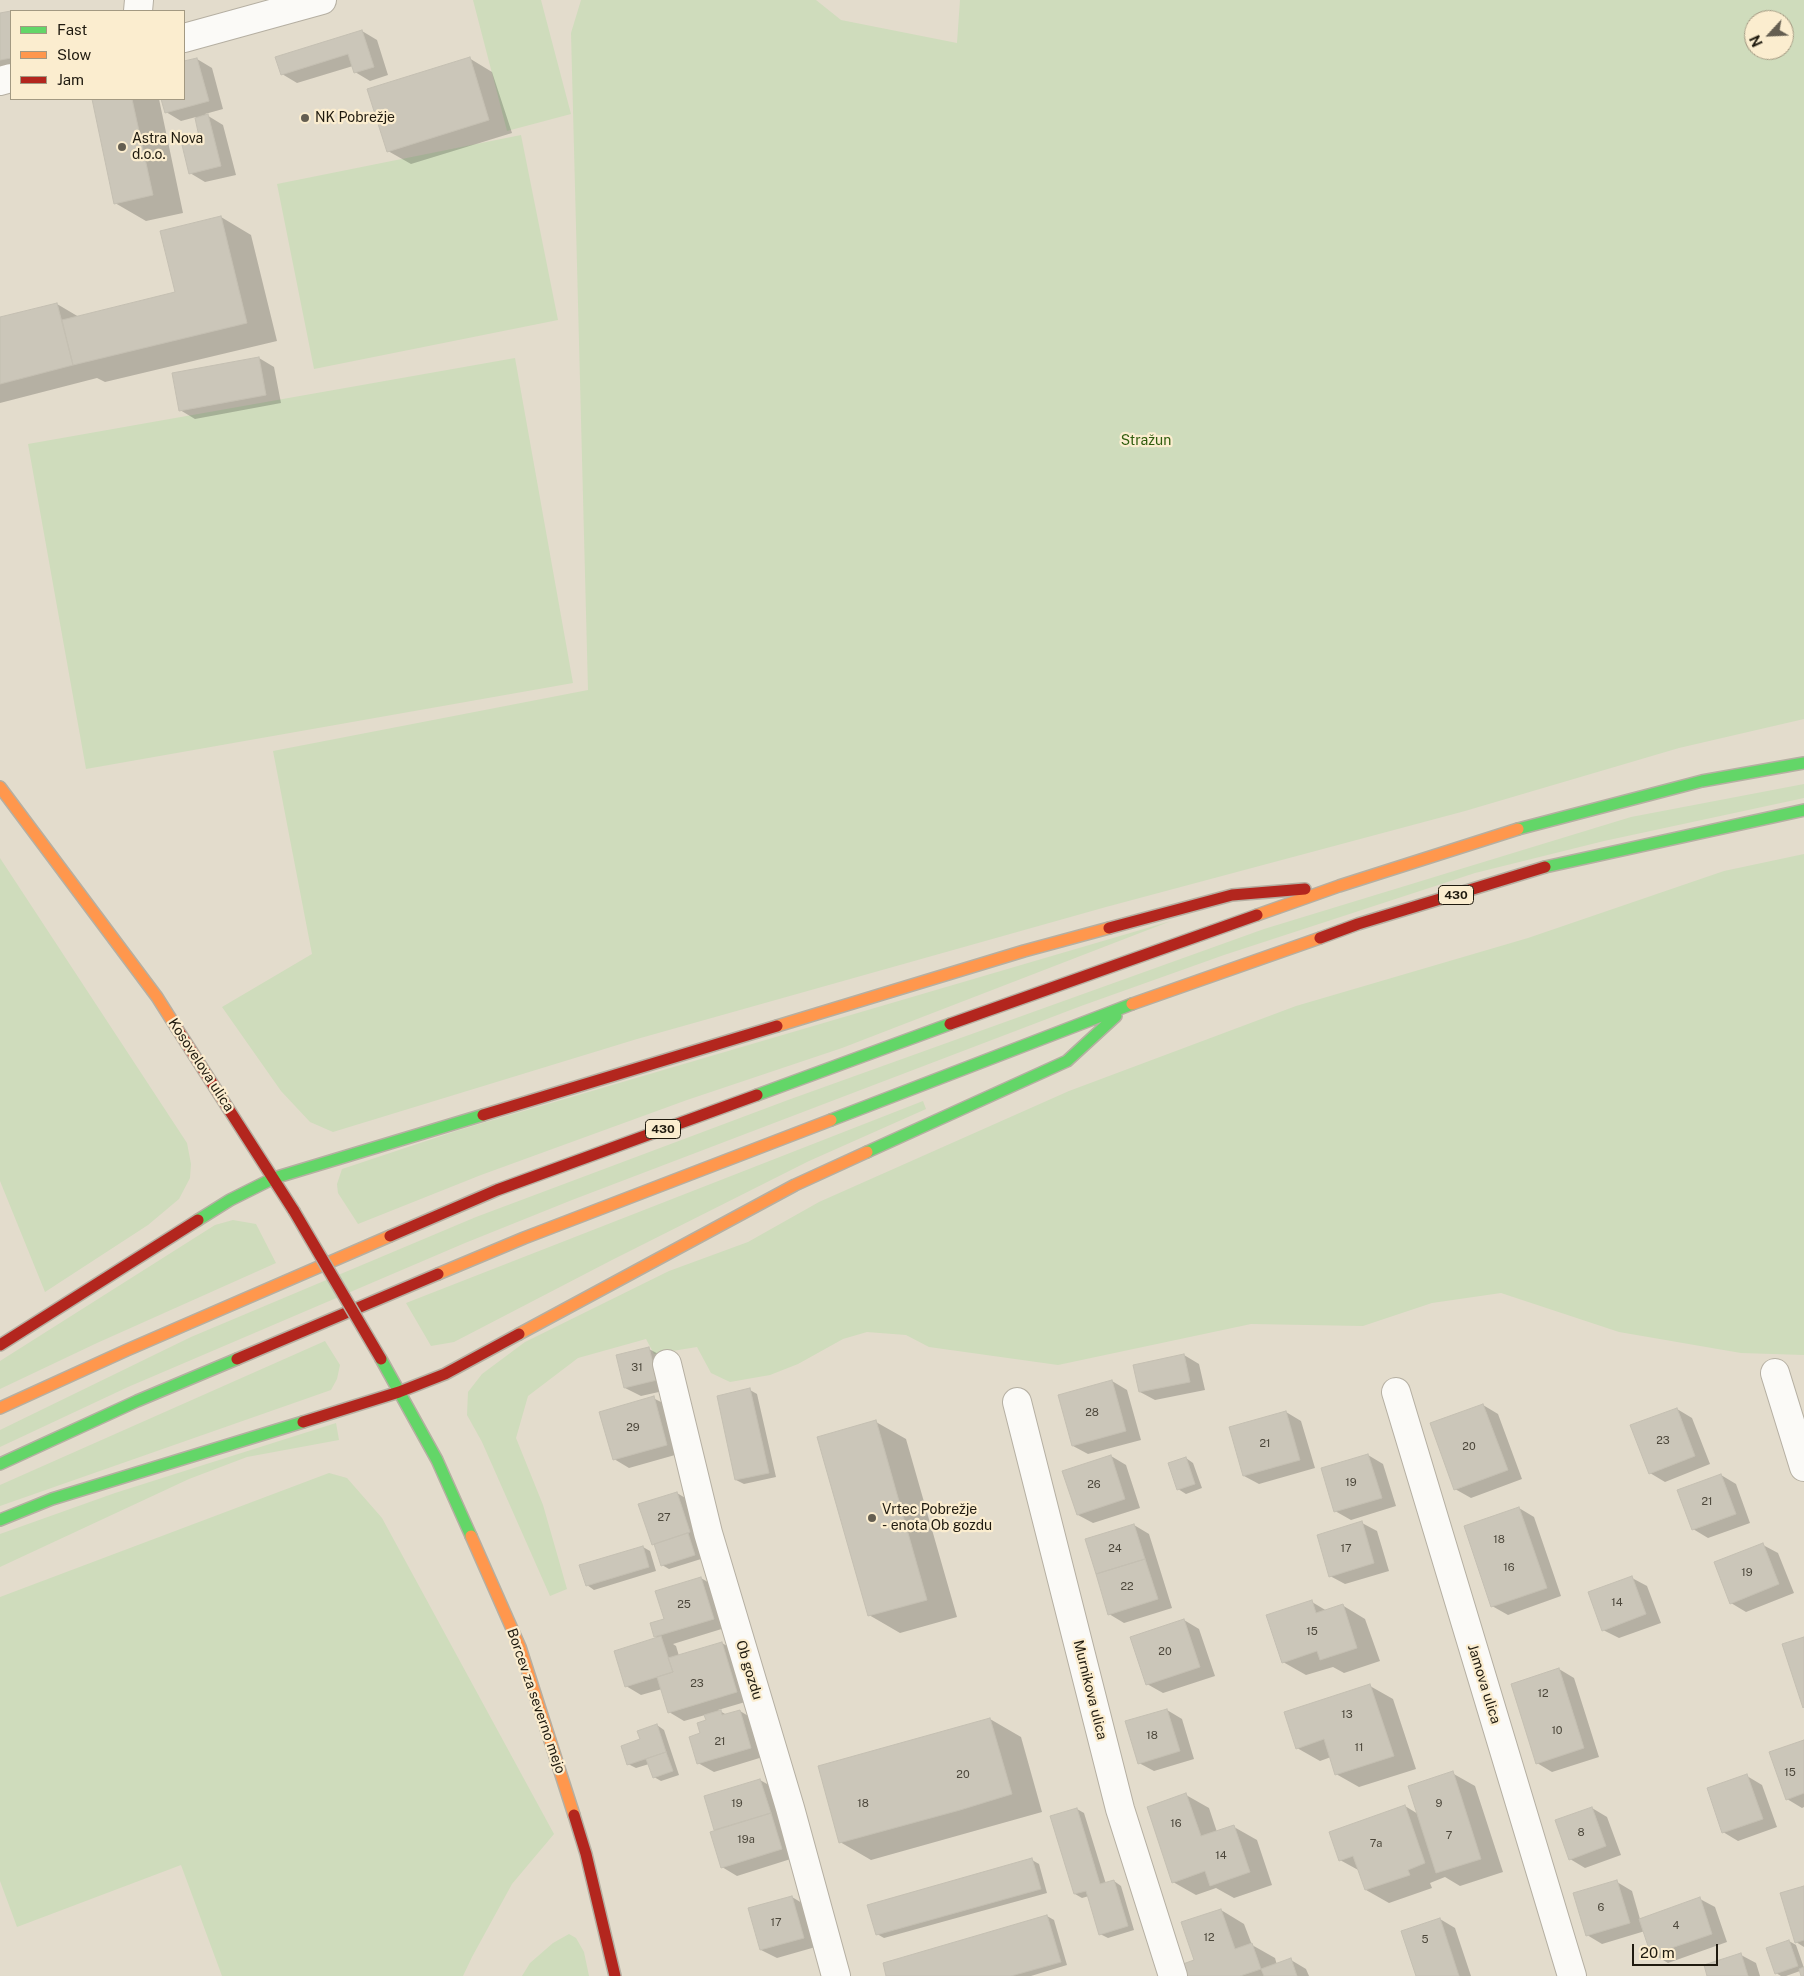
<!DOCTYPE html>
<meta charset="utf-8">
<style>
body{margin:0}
#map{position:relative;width:1804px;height:1976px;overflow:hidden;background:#e3dccc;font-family:"Public Sans",sans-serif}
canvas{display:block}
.legend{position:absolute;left:10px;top:10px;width:175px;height:90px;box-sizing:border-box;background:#fbedcf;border:1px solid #a39982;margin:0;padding:6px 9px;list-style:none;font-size:15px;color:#1f1a0f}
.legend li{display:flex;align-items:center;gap:10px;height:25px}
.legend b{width:25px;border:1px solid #a39982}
.north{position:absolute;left:1744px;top:10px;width:50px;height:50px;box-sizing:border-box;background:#fbedcf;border:1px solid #a39982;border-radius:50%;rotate:245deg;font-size:14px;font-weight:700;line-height:20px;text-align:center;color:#1f1a0f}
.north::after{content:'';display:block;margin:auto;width:18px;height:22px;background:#645e51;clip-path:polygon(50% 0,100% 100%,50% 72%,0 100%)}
.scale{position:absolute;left:1632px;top:1944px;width:86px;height:22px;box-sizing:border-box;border:2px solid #1f1a0f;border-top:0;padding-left:6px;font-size:15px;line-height:18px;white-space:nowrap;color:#1f1a0f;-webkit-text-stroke:4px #fbedcf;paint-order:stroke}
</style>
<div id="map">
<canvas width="1804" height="1976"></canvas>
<ul class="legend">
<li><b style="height:6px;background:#63d668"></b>Fast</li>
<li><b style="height:6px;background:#ff974d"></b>Slow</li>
<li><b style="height:6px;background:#b3261e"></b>Jam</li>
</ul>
<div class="north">N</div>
<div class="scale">20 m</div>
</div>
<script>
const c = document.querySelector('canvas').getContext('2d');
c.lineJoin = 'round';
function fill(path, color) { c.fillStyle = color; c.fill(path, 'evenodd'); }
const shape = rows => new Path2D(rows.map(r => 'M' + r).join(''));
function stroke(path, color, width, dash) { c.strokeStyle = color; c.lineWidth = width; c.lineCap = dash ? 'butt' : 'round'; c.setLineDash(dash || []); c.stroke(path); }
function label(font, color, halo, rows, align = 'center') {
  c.font = font + ' "Public Sans",sans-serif'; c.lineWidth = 4.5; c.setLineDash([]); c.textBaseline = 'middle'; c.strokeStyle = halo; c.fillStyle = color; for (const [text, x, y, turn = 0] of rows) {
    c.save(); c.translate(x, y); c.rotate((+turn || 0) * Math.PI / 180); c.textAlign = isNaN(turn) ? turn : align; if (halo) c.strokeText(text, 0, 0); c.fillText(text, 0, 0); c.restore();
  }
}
fill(shape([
 [473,0,541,0,571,114,507,131],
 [581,0,816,0,841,20,957,43,960,0,1804,0,1804,719,1679,748,1465,811,1106,907,637,1039,333,1132,310,1122,281,1091,222,1007,312,954,273,751,588,690,571,33],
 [1754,20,1784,20,1784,50,1754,50],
 [521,135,558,320,314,369,277,184],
 [515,358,573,683,86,769,28,444],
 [1804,784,1804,798,1604,841,1475,873,1224,955,1081,1006,572,1200,465,1243,128,1387,0,1447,0,1430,191,1337,476,1217,788,1100,1264,929,1631,817],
 [1804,854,1804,1355,1741,1353,1619,1332,1501,1293,1432,1303,1363,1326,1251,1324,1058,1365,929,1347,906,1335,867,1332,843,1339,798,1364,770,1375,730,1382,711,1373,697,1347,654,1354,646,1339,578,1358,528,1396,516,1438,543,1505,567,1589,550,1596,482,1442,467,1415,468,1392,482,1374,525,1342,669,1271,748,1242,819,1202,1069,1091,1296,1006,1528,938,1724,871],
 [0,858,187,1143,191,1164,190,1178,179,1199,148,1225,45,1292,0,1181],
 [1171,921,842,1048,687,1100,481,1175,358,1224,338,1193,337,1184,342,1169,459,1130],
 [923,1101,926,1109,809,1161,612,1260,454,1342,431,1346,406,1303],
 [233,1220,256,1224,276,1263,97,1343,0,1389,0,1361,215,1225],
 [325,1341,340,1365,337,1379,331,1390,0,1506,0,1485],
 [336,1423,339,1440,247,1457,189,1479,0,1567,0,1534,115,1493],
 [329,1473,347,1478,382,1518,554,1834,512,1884,472,1957,463,1976,222,1976,181,1865,17,1927,0,1881,0,1597],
 [569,1934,576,1938,584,1952,589,1976,522,1976,530,1963,553,1943]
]), '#cfdcbc');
fill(shape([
 [11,12,11,69,0,71,0,14],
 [362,31,377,40,388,75,370,81,355,72,353,66,297,83,282,74],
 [469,58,492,72,512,133,411,164,388,151],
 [197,59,212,68,223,109,205,114,223,125,236,175,205,182,190,173,202,142,196,117,181,121,166,112,162,99,184,99,184,63],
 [93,99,159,99,183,213,146,221,115,203],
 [221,217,251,235,277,341,105,382,97,378,0,403,0,319,57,304,79,317,176,293],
 [259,358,274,367,281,403,195,419,180,410],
 [649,1349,664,1357,672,1389,641,1396,625,1388],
 [1184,1355,1199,1364,1205,1390,1155,1400,1140,1392],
 [1112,1381,1127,1390,1141,1440,1088,1454,1073,1446],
 [750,1390,757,1394,776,1477,744,1484,736,1480],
 [653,1398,669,1406,682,1453,629,1468,614,1459],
 [1483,1405,1498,1414,1522,1479,1471,1498,1455,1489],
 [1677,1409,1692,1418,1710,1464,1665,1482,1650,1473],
 [1286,1412,1301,1421,1315,1468,1259,1484,1244,1476],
 [876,1422,906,1439,957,1617,900,1633,869,1615],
 [1368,1455,1383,1464,1396,1506,1351,1520,1335,1511],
 [1111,1456,1126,1465,1140,1508,1093,1523,1078,1515],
 [1186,1458,1193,1463,1202,1488,1186,1494,1178,1489],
 [1721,1475,1736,1484,1750,1523,1708,1538,1693,1529],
 [677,1493,692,1502,705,1541,697,1543,701,1559,669,1569,662,1565,656,1546,653,1544],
 [1519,1508,1534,1517,1561,1596,1508,1615,1492,1606],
 [1362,1523,1377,1531,1389,1571,1345,1584,1330,1576],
 [1134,1525,1149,1534,1172,1608,1124,1623,1109,1614],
 [1763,1545,1778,1553,1794,1593,1746,1612,1731,1603],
 [643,1547,650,1551,656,1571,594,1590,587,1585],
 [701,1578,716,1587,728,1627,673,1644,676,1646,679,1656,722,1643,737,1652,752,1700,718,1710,727,1715,740,1711,755,1720,766,1756,714,1772,698,1763,702,1734,707,1721,705,1715,684,1721,669,1712,662,1689,641,1695,626,1686,659,1638,655,1636,665,1619],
 [1632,1578,1647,1586,1661,1623,1619,1638,1603,1630],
 [1312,1602,1327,1611,1342,1605,1365,1619,1380,1661,1344,1673,1333,1667,1306,1675,1283,1662],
 [1184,1620,1199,1629,1215,1676,1163,1693,1147,1684],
 [1559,1669,1574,1678,1599,1757,1552,1772,1537,1763],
 [1370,1686,1393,1699,1416,1769,1359,1787,1336,1774,1331,1757,1320,1761,1297,1748],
 [1167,1710,1182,1719,1194,1759,1154,1771,1139,1763],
 [990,1719,1021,1737,1042,1812,871,1860,840,1842],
 [657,1725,664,1730,679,1775,661,1781,654,1777,649,1764,636,1768,628,1764,642,1740],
 [1804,1741,1804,1807,1802,1808,1787,1799],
 [1452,1773,1475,1786,1503,1872,1460,1886,1445,1877,1430,1883,1432,1888,1389,1903,1366,1890,1360,1871,1340,1860,1405,1806,1418,1814],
 [1747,1776,1762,1785,1777,1827,1738,1841,1723,1832],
 [760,1780,776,1789,797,1857,737,1876,722,1867,716,1831,705,1797],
 [1186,1795,1209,1808,1217,1832,1234,1827,1257,1840,1272,1885,1234,1898,1216,1888,1196,1895,1173,1882],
 [1592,1808,1607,1817,1621,1855,1585,1868,1570,1859],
 [1077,1809,1084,1813,1106,1884,1114,1881,1121,1886,1134,1930,1108,1938,1100,1934,1089,1896,1082,1898,1075,1894],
 [1032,1860,1039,1864,1047,1893,884,1938,877,1934],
 [1617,1882,1632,1891,1640,1919,1700,1899,1715,1907,1727,1942,1668,1963,1653,1954,1645,1931,1602,1944,1587,1935],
 [1804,1887,1804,1947,1796,1942],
 [792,1897,807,1906,819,1946,777,1958,761,1950,750,1909],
 [1221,1910,1244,1924,1252,1945,1275,1958,1277,1965,1291,1960,1306,1969,1309,1976,1189,1976],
 [1047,1916,1054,1920,1067,1965,1031,1976,888,1976],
 [1440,1919,1455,1928,1471,1976,1417,1976],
 [1789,1941,1796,1945,1804,1968,1804,1976,1802,1976,1800,1971,1786,1976,1781,1976,1776,1973],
 [1741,1955,1756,1963,1760,1976,1709,1976]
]), '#0003');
const building = shape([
 [11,11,11,58,0,60,0,13,11,11],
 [362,30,374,67,354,73,348,54,281,75,275,57,362,30],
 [470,57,489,120,387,152,367,89,470,57],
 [197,58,209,101,165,113,161,99,184,99,184,61,197,58],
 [92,99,132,99,153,195,114,204,92,99],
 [208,114,221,166,189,174,182,145,200,141,195,118,208,114],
 [221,216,247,323,73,365,62,320,175,292,160,231,221,216],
 [57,303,73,365,0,384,0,317,57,303],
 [259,357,266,395,179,411,172,373,259,357],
 [649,1347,657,1380,624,1388,616,1355,649,1347],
 [1184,1354,1190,1382,1139,1392,1133,1365,1184,1354],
 [1112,1380,1126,1431,1072,1446,1058,1395,1112,1380],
 [750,1388,769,1473,735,1480,717,1396,750,1388],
 [654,1396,667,1445,613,1460,599,1412,654,1396],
 [1483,1404,1508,1470,1454,1490,1430,1423,1483,1404],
 [1677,1408,1695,1456,1649,1474,1630,1425,1677,1408],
 [1286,1411,1300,1460,1243,1476,1229,1427,1286,1411],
 [876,1420,927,1600,868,1616,817,1437,876,1420],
 [1368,1454,1382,1498,1334,1512,1321,1468,1368,1454],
 [1111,1455,1125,1499,1077,1515,1062,1471,1111,1455],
 [1186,1457,1195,1484,1177,1490,1168,1463,1186,1457],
 [1721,1474,1736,1514,1692,1530,1677,1490,1721,1474],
 [677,1492,690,1532,652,1545,638,1504,677,1492],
 [1519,1507,1547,1588,1491,1607,1464,1526,1519,1507],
 [1362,1521,1374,1563,1329,1577,1317,1535,1362,1521],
 [1134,1524,1145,1559,1096,1574,1085,1539,1134,1524],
 [688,1533,695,1555,661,1566,654,1544,688,1533],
 [1763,1543,1779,1584,1730,1604,1714,1562,1763,1543],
 [643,1546,649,1567,586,1586,579,1565,643,1546],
 [1145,1559,1158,1599,1108,1615,1096,1574,1145,1559],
 [1632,1576,1646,1614,1602,1631,1588,1592,1632,1576],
 [701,1577,714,1619,654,1637,650,1623,664,1619,655,1591,701,1577],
 [1312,1600,1316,1613,1343,1604,1357,1648,1320,1660,1317,1651,1282,1663,1266,1615,1312,1600],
 [1184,1619,1200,1667,1146,1685,1130,1637,1184,1619],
 [661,1636,673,1672,625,1687,614,1651,661,1636],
 [1804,1637,1804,1707,1803,1708,1782,1644,1804,1637],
 [722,1642,737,1692,668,1713,657,1677,673,1672,668,1658,722,1642],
 [1559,1668,1584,1748,1536,1764,1511,1684,1559,1668],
 [1370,1684,1394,1756,1335,1775,1324,1739,1296,1749,1284,1712,1370,1684],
 [1167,1709,1180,1751,1138,1764,1125,1721,1167,1709],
 [721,1710,722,1715,740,1710,751,1748,697,1764,689,1737,700,1733,697,1723,706,1720,704,1715,721,1710],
 [990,1718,1012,1794,960,1810,839,1843,818,1766,990,1718],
 [657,1724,666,1752,627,1765,621,1746,640,1739,637,1731,657,1724],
 [1804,1740,1804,1793,1786,1800,1769,1752,1804,1740],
 [666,1752,673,1771,653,1778,646,1759,666,1752],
 [1453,1771,1481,1859,1436,1873,1408,1786,1453,1771],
 [1747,1774,1763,1819,1722,1833,1707,1788,1747,1774],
 [760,1779,771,1813,714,1830,704,1796,760,1779],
 [1186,1793,1201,1836,1234,1825,1250,1872,1210,1886,1205,1871,1172,1883,1147,1807,1186,1793],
 [1405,1805,1425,1863,1408,1870,1410,1875,1365,1890,1353,1856,1339,1861,1329,1832,1405,1805],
 [1592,1807,1606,1846,1569,1860,1555,1820,1592,1807],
 [1077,1808,1100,1884,1114,1880,1128,1926,1099,1935,1086,1891,1074,1894,1050,1816,1077,1808],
 [771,1813,782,1849,721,1868,710,1832,771,1813],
 [1032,1858,1041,1889,876,1935,867,1905,1032,1858],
 [1617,1880,1630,1923,1586,1936,1573,1893,1617,1880],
 [1804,1886,1804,1940,1795,1943,1780,1893,1804,1886],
 [792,1896,804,1938,760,1950,748,1908,792,1896],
 [1700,1897,1712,1934,1651,1955,1639,1919,1700,1897],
 [1221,1909,1235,1949,1252,1943,1261,1969,1240,1976,1187,1976,1183,1964,1194,1960,1181,1922,1221,1909],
 [1047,1915,1061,1962,1011,1976,886,1976,883,1963,1047,1915],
 [1440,1918,1459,1976,1416,1976,1401,1931,1440,1918],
 [1789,1940,1798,1966,1775,1974,1766,1948,1789,1940],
 [1741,1953,1748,1976,1707,1976,1704,1965,1741,1953],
 [1291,1958,1297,1976,1264,1976,1261,1969,1291,1958],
 [1804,1967,1804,1976,1801,1976,1799,1969,1804,1967]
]);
fill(building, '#cbc6b9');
stroke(building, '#c4bfb2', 1);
const street = shape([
 [138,11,139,0],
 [184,38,322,0],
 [0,81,11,78],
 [667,1364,708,1533,790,1808,836,1976],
 [1775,1373,1804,1467],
 [1396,1392,1572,1976],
 [1017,1402,1120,1809,1173,1976]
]);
const fast = shape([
 [1518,829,1702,781,1804,763],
 [1545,867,1804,810],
 [757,1095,950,1024],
 [831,1120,1132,1004],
 [867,1152,1067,1061,1116,1016],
 [198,1220,230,1200,274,1178,483,1115],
 [381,1359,437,1460,471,1536],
 [0,1464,137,1401,237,1359],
 [0,1520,52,1499,303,1422]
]);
const slow = shape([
 [0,787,157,997,176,1027],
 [1257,915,1339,886,1518,829],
 [1132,1004,1320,938],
 [777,1026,1024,951,1109,928],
 [438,1274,524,1238,831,1120],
 [519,1334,795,1185,867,1152],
 [0,1408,127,1350,390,1236],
 [471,1536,520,1647,574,1815]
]);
const jam = shape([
 [1109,928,1232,895,1305,889],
 [1320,938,1358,924,1545,867],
 [950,1024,1257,915],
 [176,1027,294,1211],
 [483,1115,777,1026],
 [390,1236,497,1190,757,1095],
 [0,1345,198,1220],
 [237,1359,438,1274],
 [303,1422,399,1392,445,1374,519,1334],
 [574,1815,586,1854,615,1976]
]);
stroke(street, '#b5afa2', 30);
stroke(fast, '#b5afa2', 14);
stroke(slow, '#b5afa2', 14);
stroke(jam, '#b5afa2', 14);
stroke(street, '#fbfaf7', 28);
stroke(fast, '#63d668', 11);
stroke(slow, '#ff974d', 11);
stroke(jam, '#b3261e', 11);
const jamBridge = shape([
 [294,1211,381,1359]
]);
stroke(jamBridge, '#b5afa2', 14, []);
stroke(jamBridge, '#b3261e', 11);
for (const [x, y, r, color] of [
 [305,118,5,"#645e51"],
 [122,147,5,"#645e51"],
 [872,1518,5,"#645e51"]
]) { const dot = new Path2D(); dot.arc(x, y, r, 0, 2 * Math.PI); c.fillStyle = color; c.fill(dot); stroke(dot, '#fbedcf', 2); }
label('11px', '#4c473b', null, [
 ["31",637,1368],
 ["28",1092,1413],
 ["29",633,1428],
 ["23",1663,1441],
 ["21",1265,1444],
 ["20",1469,1447],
 ["19",1351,1483],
 ["26",1094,1485],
 ["21",1707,1502],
 ["27",664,1518],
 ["18",1499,1540],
 ["24",1115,1549],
 ["17",1346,1549],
 ["16",1509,1568],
 ["19",1747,1573],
 ["22",1127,1587],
 ["14",1617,1603],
 ["25",684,1605],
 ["15",1312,1632],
 ["20",1165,1652],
 ["23",697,1684],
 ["12",1543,1694],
 ["13",1347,1715],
 ["10",1557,1731],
 ["18",1152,1736],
 ["21",720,1742],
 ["11",1359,1748],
 ["15",1790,1773],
 ["20",963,1775],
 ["19",737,1804],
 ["18",863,1804],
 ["9",1439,1804],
 ["16",1176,1824],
 ["8",1581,1833],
 ["7",1449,1836],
 ["19a",746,1840],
 ["7a",1376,1844],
 ["14",1221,1856],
 ["6",1601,1908],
 ["17",776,1923],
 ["4",1676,1926],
 ["12",1209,1938],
 ["5",1425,1940]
]);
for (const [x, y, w] of [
 [1456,895,35],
 [663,1129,35]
]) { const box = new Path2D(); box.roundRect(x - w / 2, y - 9.5, w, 19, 4); c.fillStyle = '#fbedcf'; c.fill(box); stroke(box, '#1f1a0f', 1); }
label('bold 12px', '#1f1a0f', null, [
 ["430",1456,895],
 ["430",663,1129]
]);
label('14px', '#1f1a0f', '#fbedcf', [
 ["NK Pobrežje",315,118],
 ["Astra Nova",132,139],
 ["d.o.o.",132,155],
 ["Vrtec Pobrežje",882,1510],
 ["- enota Ob gozdu",882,1526]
], 'left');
label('14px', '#305d0e', '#fbedcf', [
 ["Stražun",1146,441]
]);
label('14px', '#1f1a0f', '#fbedcf', [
 ["Kosovelova ulica",201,1065,57],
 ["Ob gozdu",749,1670,73],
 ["Jamova ulica",1484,1684,73],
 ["Murnikova ulica",1090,1690,76],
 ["Borcev za severno mejo",536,1701,71]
]);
</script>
